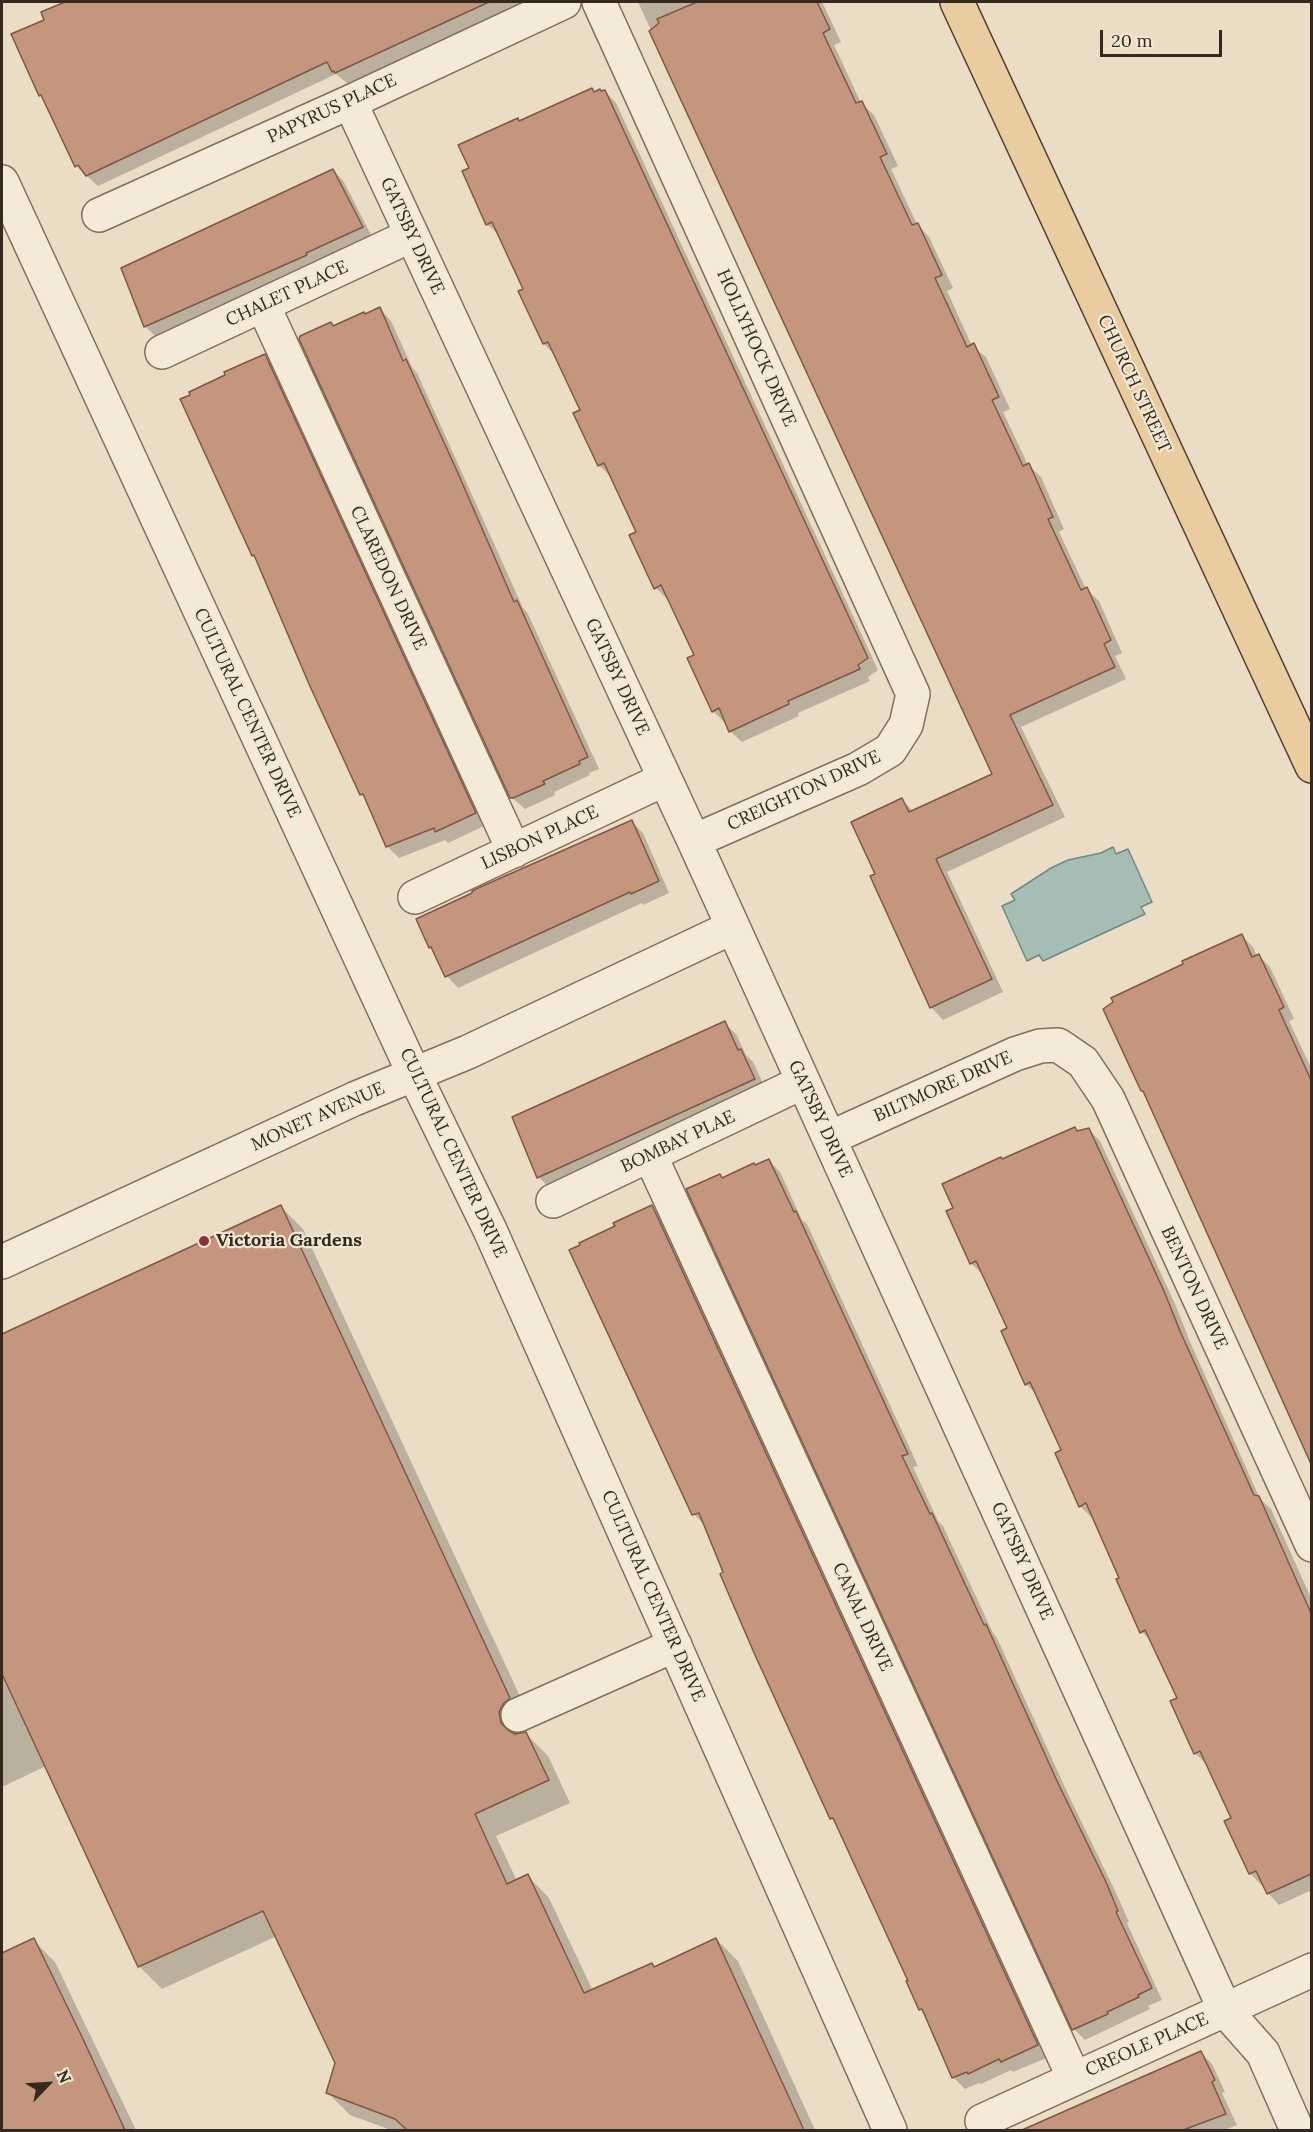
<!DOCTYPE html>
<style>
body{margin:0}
#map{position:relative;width:1313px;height:2132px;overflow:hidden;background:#eadcc5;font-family:Lora,serif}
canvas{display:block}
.frame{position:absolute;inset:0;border:3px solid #34281f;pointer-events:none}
.north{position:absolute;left:18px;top:2054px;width:60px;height:60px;-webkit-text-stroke:4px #f2e7d3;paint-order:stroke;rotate:65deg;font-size:16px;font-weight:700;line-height:24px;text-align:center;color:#34281f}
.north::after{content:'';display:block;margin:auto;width:21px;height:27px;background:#34281f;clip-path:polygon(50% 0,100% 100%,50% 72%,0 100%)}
.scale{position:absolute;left:1100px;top:30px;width:122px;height:27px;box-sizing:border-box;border:3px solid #34281f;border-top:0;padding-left:8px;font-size:18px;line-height:21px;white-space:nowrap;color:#34281f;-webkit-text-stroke:4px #f2e7d3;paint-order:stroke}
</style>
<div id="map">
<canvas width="1313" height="2132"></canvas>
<div class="frame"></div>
<div class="north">N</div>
<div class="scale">20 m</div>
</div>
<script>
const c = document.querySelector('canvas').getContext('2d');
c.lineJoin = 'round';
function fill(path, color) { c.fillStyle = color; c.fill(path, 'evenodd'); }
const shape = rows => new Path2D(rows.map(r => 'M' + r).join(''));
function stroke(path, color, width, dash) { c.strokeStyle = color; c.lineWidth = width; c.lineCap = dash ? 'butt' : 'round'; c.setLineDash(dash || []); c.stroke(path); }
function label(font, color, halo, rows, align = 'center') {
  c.font = font + ' Lora,serif'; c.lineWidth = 4.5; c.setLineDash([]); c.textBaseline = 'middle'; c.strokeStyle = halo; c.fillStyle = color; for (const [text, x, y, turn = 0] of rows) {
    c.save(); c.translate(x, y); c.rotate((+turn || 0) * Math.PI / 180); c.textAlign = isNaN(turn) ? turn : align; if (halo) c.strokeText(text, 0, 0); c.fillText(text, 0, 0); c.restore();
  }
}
const water = shape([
 [1113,847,1116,854,1128,849,1152,902,1141,907,1145,914,1043,961,1039,955,1027,961,1002,906,1015,900,1011,894,1051,868,1068,860,1101,853,1113,847]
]);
fill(water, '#a6bdb5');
stroke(water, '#6e8a81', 1.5);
fill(shape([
 [68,2,524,2,348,84,336,74,98,186,76,166,45,101,40,95,46,20,43,13],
 [638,2,822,2,841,42,834,45,861,103,874,115,898,166,891,169,917,224,929,237,953,288,947,291,972,346,986,357,1010,409,1003,412,1028,465,1041,477,1064,529,1059,532,1086,589,1099,601,1122,653,1115,656,1126,679,1021,727,1065,817,947,872,1003,992,943,1020,931,1007,902,800,914,812,994,774],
 [605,91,616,103,878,670,868,677,870,681,798,713,799,716,742,742,730,731,726,721,724,722,713,711,696,656,669,598,667,599,656,588,638,533,610,476,599,465,582,410,555,355,544,344,525,289,499,235,487,224,471,169,520,122,595,93],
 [333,170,344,182,373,239,157,338,146,327,123,268],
 [380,309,391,321,412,367,417,373,523,608,528,614,599,769,589,773,590,775,554,792,555,795,525,809,511,797,334,328],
 [265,356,276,367,486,825,448,843,445,840,399,858,387,846,367,800,362,794,258,560,253,555],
 [631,821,643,833,669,893,643,905,642,903,458,988,447,976,435,953,430,947,474,893],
 [1241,935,1253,947,1257,957,1259,956,1270,967,1294,1019,1289,1021,1312,1070,1312,1456,1147,1095,1142,1091],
 [724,1023,736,1034,746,1055,753,1062,766,1090,550,1189,539,1177,514,1118],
 [1088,1129,1100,1141,1175,1304,1191,1344,1260,1499,1271,1509,1312,1600,1312,1890,1279,1905,1268,1893,1263,1884,1261,1885,1250,1873,1233,1819,1207,1765,1195,1753,1179,1699,1153,1643,1142,1632,1093,1516,1091,1517,1080,1506,1063,1451,1037,1395,1026,1384,1009,1329,983,1275,971,1263,948,1212,955,1209,1003,1161],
 [769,1161,780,1172,802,1220,807,1224,918,1466,913,1467,938,1521,943,1526,993,1633,997,1638,1068,1794,1117,1895,1129,1922,1127,1923,1162,2000,1148,2006,1150,2009,1085,2040,1074,2029,720,1175,724,1179],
 [281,1207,303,1229,531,1720,525,1726,521,1734,526,1734,548,1756,570,1803,496,1836,517,1881,528,1876,549,1898,593,1991,652,1964,655,1968,716,1939,738,1961,815,2130,391,2130,350,2115,328,2093,337,2063,277,1936,162,1989,140,1967,46,1766,2,1787,2,1335],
 [652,1207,663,1218,1049,2057,1013,2072,1011,2070,981,2084,979,2083,965,2089,953,2077,926,2015,920,2009,910,1981,837,1824,832,1818,705,1526,694,1514,617,1227],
 [33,1940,55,1962,136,2130,2,2130,2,1954],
 [1201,2053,1212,2064,1225,2092,1222,2093,1237,2125,1225,2130,1030,2130]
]), '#0003');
const building = shape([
 [65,2,489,2,335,73,334,71,332,72,327,62,86,176,78,165,75,167,41,95,39,96,11,34,44,20,41,12,65,2],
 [697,2,817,2,830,29,823,33,856,103,862,101,887,154,880,157,912,225,918,223,942,275,935,278,967,347,974,343,999,397,992,400,1023,466,1029,463,1053,517,1048,519,1081,590,1087,587,1111,640,1104,644,1115,667,1010,715,1053,805,936,859,992,979,930,1008,870,876,875,874,851,822,902,798,909,812,992,774,649,31,659,23,657,19,697,2],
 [592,88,594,92,600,89,601,91,605,90,868,658,858,665,860,669,788,701,789,704,729,732,719,708,712,712,687,658,694,655,661,585,654,589,629,535,636,532,604,463,598,466,573,413,580,410,548,342,543,344,518,291,523,289,492,222,486,225,462,171,469,168,458,145,518,118,519,121,592,88],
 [333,169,363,227,306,253,307,255,144,327,121,268,333,169],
 [380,307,403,361,406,359,457,471,514,602,517,600,588,757,579,761,580,764,543,781,545,784,513,798,510,798,299,339,300,336,331,322,333,326,364,312,365,314,380,307],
 [265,354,476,813,435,832,434,828,386,847,363,794,360,795,309,684,254,555,252,556,180,399,190,395,189,392,225,375,224,372,265,354],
 [632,820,659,881,631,894,630,892,445,977,431,947,429,948,416,919,472,893,472,891,478,888,632,820],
 [1242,934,1252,957,1259,954,1284,1007,1279,1010,1311,1080,1311,1464,1143,1091,1141,1091,1103,1009,1113,1002,1111,998,1183,964,1182,961,1242,934],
 [725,1021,738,1050,741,1049,755,1079,537,1178,512,1117,725,1021],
 [1075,1127,1077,1131,1089,1128,1164,1291,1180,1331,1254,1495,1259,1496,1311,1613,1311,1874,1267,1894,1256,1871,1249,1874,1224,1821,1231,1818,1200,1751,1194,1754,1170,1701,1177,1698,1145,1630,1140,1633,1116,1579,1119,1578,1086,1503,1079,1507,1055,1453,1061,1450,1030,1382,1025,1385,1001,1331,1007,1328,976,1261,970,1264,946,1211,953,1208,942,1184,1001,1157,1002,1159,1075,1127],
 [769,1159,794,1212,796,1211,908,1454,902,1456,930,1514,932,1513,984,1625,986,1624,1057,1781,1106,1882,1118,1911,1116,1912,1152,1988,1138,1995,1139,1997,1107,2012,1108,2014,1072,2030,686,1189,720,1174,722,1178,754,1163,755,1165,769,1159],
 [281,1205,510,1698,503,1704,499,1712,501,1723,508,1730,515,1734,526,1732,549,1780,475,1814,507,1884,528,1874,584,1993,652,1963,654,1967,716,1938,804,2130,407,2130,395,2119,326,2093,335,2063,263,1911,138,1967,2,1674,2,1334,281,1205],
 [652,1205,1038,2045,1001,2062,999,2059,968,2074,967,2072,952,2078,922,2009,919,2010,906,1981,908,1981,833,1818,830,1819,755,1655,720,1574,723,1572,699,1513,692,1515,569,1250,580,1245,579,1243,615,1226,613,1223,652,1205],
 [34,1938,83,2039,125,2130,2,2130,2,1953,34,1938],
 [1201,2051,1215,2080,1212,2082,1226,2114,1183,2130,1022,2130,1201,2051]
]);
fill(building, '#c4967e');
stroke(building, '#7f5745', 1.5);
const minor = shape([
 [599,2,913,694,906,725,890,750,858,769,694,841],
 [350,102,694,841,1225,2010,1263,2053,1297,2130],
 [2,182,414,1074,490,1230,890,2130],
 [99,215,350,102,564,2],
 [263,305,514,851],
 [162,352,412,235],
 [415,897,665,779],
 [830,1138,1015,1054,1040,1046,1058,1045,1083,1062,1108,1099,1312,1545],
 [650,1155,1074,2078],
 [553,1201,803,1082],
 [2,1262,354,1099,468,1052,733,927],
 [518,1715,675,1645],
 [982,2121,1312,1970]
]);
const major = shape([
 [957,2,1312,766]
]);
stroke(minor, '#836e5d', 36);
stroke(major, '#513d30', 36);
stroke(minor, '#f5ead7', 33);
stroke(major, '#e9cda0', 33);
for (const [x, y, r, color] of [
 [204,1241,6,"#8c323a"]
]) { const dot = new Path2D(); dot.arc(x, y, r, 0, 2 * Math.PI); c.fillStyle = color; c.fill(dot); stroke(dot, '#f2e7d3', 2); }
label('18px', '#34281f', '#f2e7d3', [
 ["PAPYRUS PLACE",332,109,-25],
 ["GATSBY DRIVE",412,236,65],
 ["CHALET PLACE",287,294,-25],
 ["HOLLYHOCK DRIVE",756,348,66],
 ["CHURCH STREET",1134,384,65],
 ["CLAREDON DRIVE",388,578,65],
 ["GATSBY DRIVE",617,677,65],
 ["CULTURAL CENTER DRIVE",247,713,65],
 ["CREIGHTON DRIVE",804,791,-25],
 ["LISBON PLACE",540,838,-25],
 ["BILTMORE DRIVE",943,1087,-24],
 ["MONET AVENUE",318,1117,-24],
 ["GATSBY DRIVE",820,1119,65],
 ["BOMBAY PLAE",678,1142,-25],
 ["CULTURAL CENTER DRIVE",453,1153,65],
 ["BENTON DRIVE",1194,1288,65],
 ["GATSBY DRIVE",1022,1561,66],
 ["CULTURAL CENTER DRIVE",653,1596,66],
 ["CANAL DRIVE",862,1617,65],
 ["CREOLE PLACE",1147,2045,-24]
]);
label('bold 18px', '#34281f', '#f2e7d3', [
 ["Victoria Gardens",216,1241]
], 'left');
</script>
